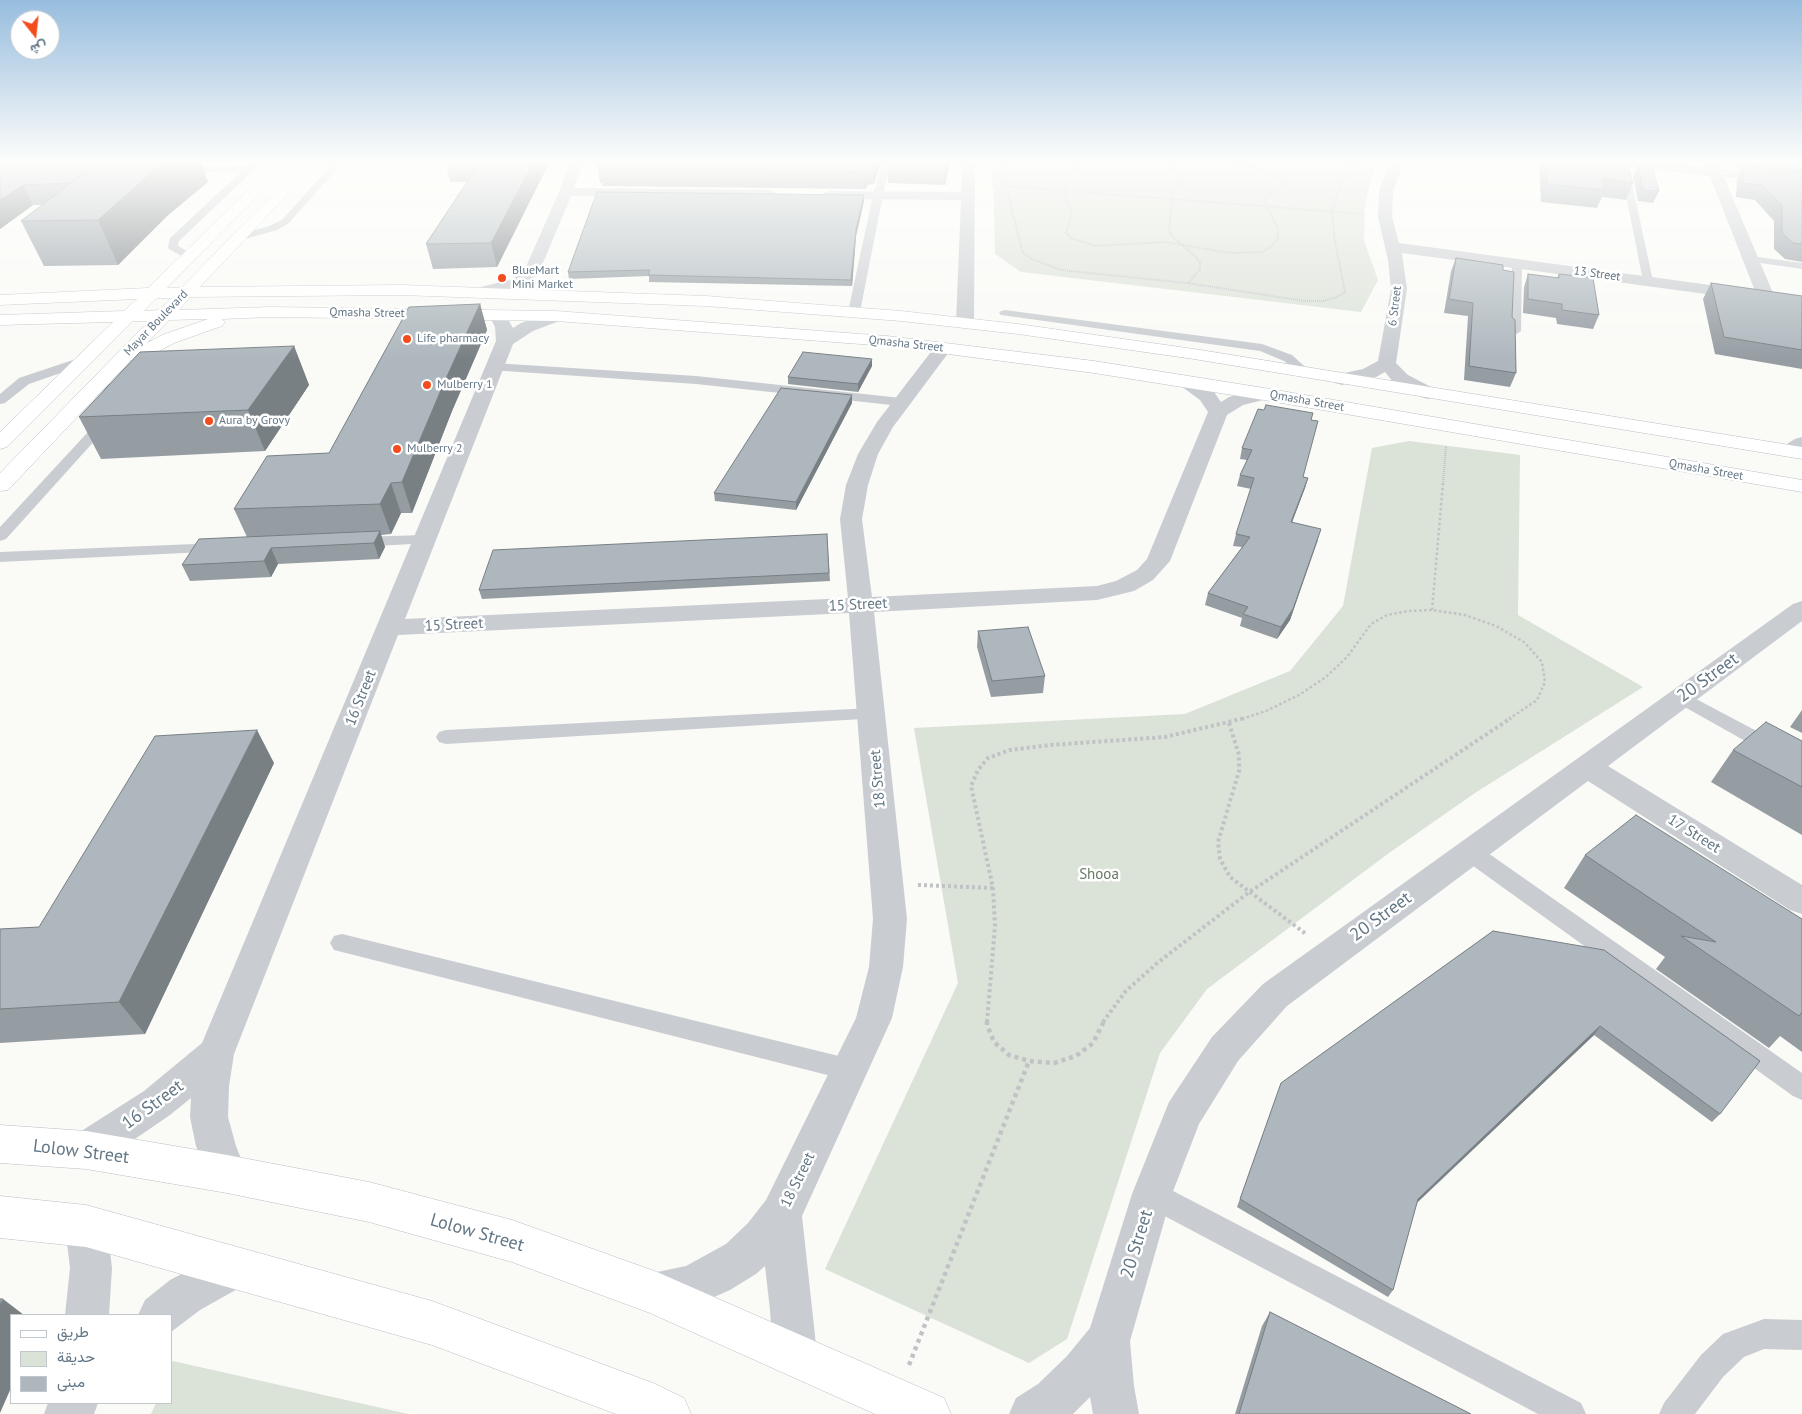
<!DOCTYPE html>
<meta charset="utf-8">
<style>
body{margin:0}
#map{position:relative;width:1802px;height:1414px;overflow:hidden;background:#fafaf7;font-family:"PT Sans",Vazirmatn,sans-serif}
canvas{display:block}
.legend{position:absolute;left:10px;top:1314px;width:162px;height:90px;box-sizing:border-box;background:#fff;border:1px solid #c0c8ce;margin:0;padding:6px 9px;list-style:none;font-size:15px;color:#627685}
.legend li{display:flex;align-items:center;gap:10px;height:25px}
.legend b{width:25px;border:1px solid #c0c8ce}
.north{position:absolute;left:10px;top:10px;width:50px;height:50px;box-sizing:border-box;background:#fff;border:1px solid #c0c8ce;border-radius:50%;rotate:164deg;font-size:14px;font-weight:700;line-height:20px;text-align:center;color:#627685}
.north::after{content:'';display:block;margin:auto;width:18px;height:22px;background:#f34c1e;clip-path:polygon(50% 0,100% 100%,50% 72%,0 100%)}
</style>
<div id="map">
<canvas width="1802" height="1414"></canvas>
<ul class="legend">
<li><b style="height:6px;background:#fff"></b>طريق</li>
<li><b style="height:14px;background:#dbe2d8"></b>حديقة</li>
<li><b style="height:14px;background:#adb7bd"></b>مبنى</li>
</ul>
<div class="north">ش</div>
</div>
<script>
const c = document.querySelector('canvas').getContext('2d');
c.lineJoin = 'round';
function fill(path, color) { c.fillStyle = color; c.fill(path, 'evenodd'); }
const shape = rows => new Path2D(rows.map(r => 'M' + r).join(''));
function stroke(path, color, width, dash) { c.strokeStyle = color; c.lineWidth = width; c.lineCap = dash ? 'butt' : 'round'; c.setLineDash(dash || []); c.stroke(path); }
function label(font, color, halo, rows, align = 'center') {
  c.font = font + ' "PT Sans",sans-serif'; c.lineWidth = 5; c.setLineDash([]); c.textBaseline = 'middle'; c.strokeStyle = halo; c.fillStyle = color; for (const [text, x, y, turn = 0] of rows) {
    c.save(); c.translate(x, y); c.rotate((+turn || 0) * Math.PI / 180); c.textAlign = isNaN(turn) ? turn : align; if (halo) c.strokeText(text, 0, 0); c.fillText(text, 0, 0); c.restore();
  }
}
fill(shape([
 [990,161,1372,161,1375,166,1365,203,1364,240,1378,280,1361,312,1021,272,995,254,994,200],
 [1409,441,1520,455,1518,615,1643,687,1475,793,1389,853,1207,989,1160,1053,1067,1339,1029,1363,825,1269,958,983,914,728,1185,714,1290,671,1343,606,1372,448],
 [173,1361,408,1414,151,1414,156,1403,171,1403,171,1365]
]), '#dbe2d8');
const secondary = shape([
 [278,161,292,161,167,288,181,288,306,161,319,161,200,287,401,285,706,296,901,311,1018,324,1194,349,1802,447,1802,459,1194,359,1018,334,901,321,706,306,401,295,190,297,179,310,271,307,556,311,887,336,1094,361,1264,388,1802,480,1802,492,1264,400,1094,373,887,346,556,321,271,317,222,319,225,322,222,326,174,343,142,360,131,360,8,490,0,491,0,473,149,321,133,321,7,447,0,449,0,432,113,322,0,325,0,315,124,311,137,299,0,305,0,295,148,288,278,161],
 [157,298,172,298,159,310,144,311,157,298],
 [208,319,162,335,147,343,169,320,208,319],
 [0,1125,86,1131,227,1155,369,1182,512,1220,657,1272,944,1398,951,1414,875,1414,650,1313,512,1262,369,1222,227,1193,86,1169,0,1163,0,1125],
 [0,1196,86,1205,432,1301,653,1383,684,1398,691,1414,616,1414,432,1345,86,1247,0,1238,0,1196]
]);
stroke(secondary, '#b9bfc4', 1);
stroke(shape([
 [1007,161,1006,186,1021,246,1023,253,1032,259,1061,270,1187,283,1305,301,1323,301,1337,297,1345,292,1335,242,1332,211,1343,179,1354,161],
 [1078,161,1068,179,1065,196,1072,212,1066,233,1071,238,1095,246,1164,242,1231,253,1262,252,1271,247,1278,238,1278,228,1264,201,1266,196,1283,183,1281,178,1273,173,1231,161],
 [1169,161,1178,171,1180,177,1172,199,1169,228,1171,235,1196,257,1200,263,1200,269,1188,283],
 [358,164,447,162],
 [992,185,1362,214],
 [1443,484,1446,446]
]), '#c0c3c5', 2, [1, 1]);
stroke(shape([
 [1432,610,1443,483],
 [1242,719,1266,711,1299,695,1326,677,1347,657,1371,624,1387,615,1408,611,1432,610,1465,615,1496,626,1524,642,1542,662,1545,682,1537,700,1509,719]
]), '#c0c3c5', 2.5, [2.5, 2.5]);
stroke(shape([
 [1229,723,1239,755,1239,771,1218,842,1220,859,1230,877,1306,934],
 [918,885,993,888],
 [987,1022,995,926,993,888,971,786,978,770,988,758,1010,750,1050,745,1165,737,1245,718],
 [1103,1022,1125,992,1156,964,1248,893,1511,718]
]), '#c0c3c5', 4, [3, 3]);
stroke(shape([
 [987,1021,987,1025,994,1042,1009,1055,1029,1061,1054,1063,1076,1056,1093,1043,1104,1021],
 [909,1365,1029,1061]
]), '#c0c3c5', 4.5, [4, 4]);
fill(shape([
 [255,161,258,162,258,166,179,241,178,246,193,254,194,256,193,258,185,258,169,249,168,247,170,238,242,171,179,173,176,172,176,168,248,165,255,161],
 [335,161,344,161,288,224,277,230,238,241,234,240,234,236,269,226,282,220,335,161],
 [883,161,891,161,883,195,860,312,854,315,848,312,873,195,883,161],
 [1624,162,1628,165,1653,281,1648,284,1643,281,1620,165,1624,162],
 [1751,256,1802,263,1802,269,1747,261,1746,259,1747,257,1751,256],
 [1517,261,1522,264,1521,331,1515,335,1509,331,1512,264,1517,261],
 [1005,310,1262,344,1292,355,1312,373,1310,376,1302,376,1284,361,1260,351,1001,315,999,313,1001,311,1005,310],
 [85,356,91,360,89,363,29,384,5,403,0,404,0,394,19,378,85,356],
 [494,363,696,376,901,398,908,402,901,406,696,384,490,370,488,367,494,363],
 [99,378,124,392,127,401,125,407,6,539,0,541,0,527,112,406,113,397,93,382,99,378],
 [424,535,430,537,432,540,430,543,358,547,352,545,350,542,352,539,358,537,424,535],
 [219,543,225,545,227,548,225,551,0,562,0,552,219,543],
 [1681,691,1802,755,1802,771,1795,769,1674,701,1672,697,1674,693,1681,691],
 [872,708,879,710,881,714,879,718,446,744,439,742,436,737,439,732,446,730,872,708],
 [1470,844,1478,846,1802,1073,1802,1100,1793,1096,1462,858,1459,852,1462,846,1470,844],
 [342,934,851,1059,860,1062,864,1070,860,1078,851,1081,342,952,334,950,330,943,334,936,342,934],
 [1152,1180,1581,1403,1586,1414,1538,1414,1142,1204,1138,1194,1142,1184,1152,1180],
 [1764,1319,1802,1320,1802,1350,1764,1349,1744,1357,1723,1377,1695,1414,1659,1414,1664,1403,1701,1355,1723,1334,1764,1319]
]), '#c9cdd1');
fill(shape([
 [570,161,583,161,574,188,770,190,777,194,770,198,571,196,540,270,532,280,521,287,478,297,472,295,470,292,472,289,510,280,525,269,559,192,570,161],
 [963,161,975,161,974,322,971,326,965,327,959,326,956,322,961,200,828,199,821,195,828,191,961,192,963,161],
 [1392,161,1405,161,1400,171,1393,192,1392,217,1399,243,1755,291,1710,176,1617,165,1611,161,1653,161,1706,167,1704,161,1717,161,1720,169,1802,178,1802,186,1724,177,1773,293,1802,297,1802,307,1402,253,1407,289,1396,363,1408,375,1435,389,1438,393,1435,397,1428,399,1421,397,1394,383,1385,372,1376,377,1342,385,1335,383,1333,379,1335,375,1363,369,1378,361,1391,289,1388,260,1378,217,1379,192,1386,171,1392,161],
 [497,310,503,311,513,328,521,323,556,311,562,312,565,316,562,320,533,331,513,344,405,619,848,598,840,519,846,485,858,454,877,422,937,344,943,343,949,344,952,348,893,427,878,454,868,485,862,519,872,597,1097,586,1116,581,1137,570,1147,559,1208,412,1200,400,1181,386,1179,382,1181,378,1188,376,1195,378,1214,392,1221,402,1229,397,1264,388,1271,390,1274,394,1271,398,1243,405,1227,415,1170,561,1153,580,1134,591,1097,600,874,612,907,919,903,967,892,1018,802,1216,817,1354,811,1370,795,1376,779,1370,773,1354,770,1310,765,1266,756,1274,730,1290,687,1309,657,1316,642,1309,635,1294,642,1279,657,1272,686,1266,726,1244,748,1223,766,1200,856,1018,869,967,873,919,849,613,398,635,234,1054,229,1086,228,1117,236,1146,247,1174,241,1188,227,1193,213,1188,196,1146,190,1117,191,1098,170,1115,100,1163,86,1169,72,1163,66,1150,72,1137,144,1091,202,1043,496,341,495,327,489,315,491,311,497,310],
 [1802,437,1802,452,1789,457,1782,455,1779,451,1782,447,1795,439,1802,437],
 [1802,601,1802,621,1608,766,1802,885,1802,914,1790,910,1588,781,1287,1006,1238,1061,1199,1124,1172,1194,1130,1341,1134,1386,1139,1414,1093,1414,1090,1397,1073,1414,1009,1414,1016,1398,1038,1384,1067,1356,1090,1328,1132,1194,1169,1102,1212,1037,1263,984,1793,604,1802,601],
 [86,1205,101,1211,107,1226,112,1268,109,1315,65,1315,70,1268,65,1226,71,1211,86,1205],
 [233,1247,248,1253,254,1268,248,1283,200,1310,171,1332,171,1315,138,1315,145,1300,170,1280,233,1247],
 [48,1403,98,1403,94,1414,44,1414,48,1403]
]), '#c9cdd1');
fill(secondary, '#fff');
fill(shape([
 [0,161,200,161,208,182,168,215,118,265,44,266,21,221,43,205,33,205,0,229],
 [445,161,550,161,497,267,433,269,426,244,467,182,450,182],
 [599,161,881,161,874,184,867,185,866,189,603,186,602,183,600,183,597,165],
 [950,161,945,185,888,183,888,165],
 [1539,161,1627,161,1633,183,1626,200,1602,197,1597,208,1541,202],
 [1738,161,1802,161,1802,262,1785,259,1774,249,1774,221,1755,200,1736,197,1737,180,1742,170,1737,169],
 [1638,165,1659,191,1653,203,1638,201,1633,177],
 [864,201,856,236,852,286,649,282,649,276,569,279,568,272],
 [1456,258,1503,270,1512,317,1516,373,1510,387,1464,380,1468,316,1444,313,1451,271],
 [1528,274,1557,278,1559,274,1599,315,1593,329,1557,324,1556,318,1523,313,1524,287],
 [1711,283,1802,296,1802,369,1715,354,1703,299],
 [480,304,487,330,452,411,412,513,401,513,391,534,381,535,385,547,379,559,278,564,271,577,190,581,182,565,247,537,234,509,329,453],
 [294,346,309,385,265,451,101,459,79,417],
 [872,366,858,392,788,384,788,377],
 [852,395,852,403,796,510,715,501,714,493],
 [1264,410,1311,420,1303,477,1308,478,1305,488,1292,522,1318,540,1290,620,1277,639,1240,626,1242,618,1205,605,1208,593,1242,547,1233,546,1236,534,1251,489,1237,486,1240,475,1247,460,1240,459,1242,448],
 [827,534,830,581,482,599,479,590],
 [978,631,1045,676,1043,693,991,697,977,647],
 [1802,710,1802,733,1790,727],
 [1802,741,1802,835,1711,782,1733,750],
 [274,763,145,1034,0,1043,0,929,39,927],
 [1585,855,1802,919,1802,1052,1780,1036,1769,1048,1656,969,1665,957,1564,888],
 [1493,931,1720,1114,1712,1122,1594,1035,1417,1203,1393,1290,1388,1297,1237,1207,1281,1083],
 [1270,1312,1471,1414,1235,1414,1262,1326]
]), '#959da3');
fill(shape([
 [166,161,200,161,208,182,168,215,118,265,98,220,151,173],
 [534,161,550,161,497,267,491,243],
 [876,161,881,161,874,184,874,166],
 [947,161,950,161,945,185,946,167],
 [867,166,867,185,866,189,866,171],
 [23,185,33,205,0,229,0,200],
 [864,195,864,201,856,236,852,286,851,280,856,229],
 [480,304,487,330,452,411,412,513,402,482,444,383],
 [294,346,309,385,265,451,248,410],
 [872,359,872,366,858,392,858,384],
 [852,395,852,403,796,510,796,502],
 [1308,478,1305,488,1288,533,1291,522],
 [391,483,401,513,391,534,380,504],
 [1321,529,1290,620,1277,639,1281,627],
 [380,531,385,547,379,559,374,543],
 [271,548,278,564,271,577,264,561],
 [257,730,274,763,145,1034,119,1002],
 [1600,1026,1594,1035,1413,1206,1418,1199],
 [3,1299,24,1315,11,1315,11,1388,0,1413,0,1305]
]), '#798084');
const building = shape([
 [0,161,100,161,71,183,23,185,0,200,0,161],
 [100,161,166,161,151,173,98,220,21,221,100,161],
 [481,161,534,161,491,243,426,244,481,161],
 [599,161,876,161,874,166,867,166,866,171,600,168,601,165,597,165,599,161],
 [889,161,947,161,946,167,888,165,889,161],
 [1546,161,1627,161,1633,183,1602,179,1604,190,1547,184,1546,161],
 [1638,165,1652,167,1659,191,1643,190,1638,165],
 [1743,166,1802,173,1802,244,1793,243,1782,233,1782,206,1762,185,1743,183,1743,166],
 [597,192,864,195,856,229,851,280,648,275,650,270,568,272,597,192],
 [1456,258,1503,265,1503,270,1514,272,1512,317,1515,320,1516,373,1469,366,1473,303,1449,299,1456,258],
 [1528,274,1559,278,1559,274,1593,278,1599,315,1562,310,1562,304,1528,299,1528,274],
 [1711,283,1802,296,1802,350,1724,337,1711,283],
 [480,304,444,383,402,482,391,483,380,504,234,509,267,456,329,453,409,307,480,304],
 [294,346,248,410,79,417,140,352,294,346],
 [803,352,872,359,858,384,788,377,803,352],
 [781,388,852,395,796,502,714,493,781,388],
 [1266,405,1313,413,1311,420,1318,421,1303,477,1308,478,1291,522,1321,529,1293,609,1281,627,1243,614,1248,607,1208,593,1250,537,1236,534,1254,478,1240,475,1252,450,1242,448,1258,409,1264,410,1266,405],
 [380,531,374,543,271,548,264,561,182,565,199,539,380,531],
 [827,534,829,573,479,590,493,550,827,534],
 [1028,627,1045,676,992,681,978,631,1028,627],
 [1766,722,1802,741,1802,787,1733,750,1766,722],
 [257,730,119,1002,0,1009,0,929,39,927,155,736,257,730],
 [1636,815,1802,919,1802,1012,1799,1016,1681,936,1716,942,1585,855,1636,815],
 [1493,931,1604,950,1760,1061,1720,1114,1600,1026,1418,1199,1393,1290,1240,1199,1281,1083,1493,931],
 [0,1299,3,1299,0,1305,0,1299],
 [1270,1312,1471,1414,1239,1414,1270,1312]
]);
fill(building, '#adb7bd');
stroke(building, '#798084', 1);
const sky = c.createLinearGradient(0, 0, 0, 359);
sky.addColorStop(0, '#97bdde');
sky.addColorStop(0.45, '#fdfdfb');
sky.addColorStop(1, '#fdfdfb00');
c.fillStyle = sky;
c.fillRect(0, 0, 1802, 359);
for (const [x, y, r, color] of [
 [502,278,5,"#f34c1e"],
 [407,339,5,"#f34c1e"],
 [427,385,5,"#f34c1e"],
 [209,421,5,"#f34c1e"],
 [397,449,5,"#f34c1e"]
]) { const dot = new Path2D(); dot.arc(x, y, r, 0, 2 * Math.PI); c.fillStyle = color; c.fill(dot); stroke(dot, '#fff', 2); }
label('12px', '#627685', '#fff', [
 ["BlueMart",512,271],
 ["Mini Market",512,285],
 ["Life pharmacy",417,339],
 ["Mulberry 1",437,385],
 ["Aura by Grovy",219,421],
 ["Mulberry 2",407,449]
], 'left');
label('12px', '#627685', '#fff', [
 ["13 Street",1597,274,8],
 ["6 Street",1395,306,-83],
 ["Qmasha Street",367,313,1],
 ["Mayar Boulevard",156,323,-46],
 ["Qmasha Street",906,344,6],
 ["Qmasha Street",1307,401,10],
 ["Qmasha Street",1706,470,10]
]);
label('15px', '#627685', '#fff', [
 ["15 Street",858,605,-3],
 ["15 Street",454,625,-3],
 ["16 Street",361,698,-68],
 ["18 Street",878,779,-95],
 ["17 Street",1694,834,32],
 ["18 Street",798,1180,-64]
]);
label('15px', '#677b62', '#fff', [
 ["Shooa",1099,875]
]);
label('18px', '#627685', '#fff', [
 ["20 Street",1708,678,-36],
 ["20 Street",1381,917,-36],
 ["16 Street",153,1105,-36],
 ["Lolow Street",81,1152,7],
 ["Lolow Street",477,1233,16],
 ["20 Street",1137,1244,-73]
]);
</script>
